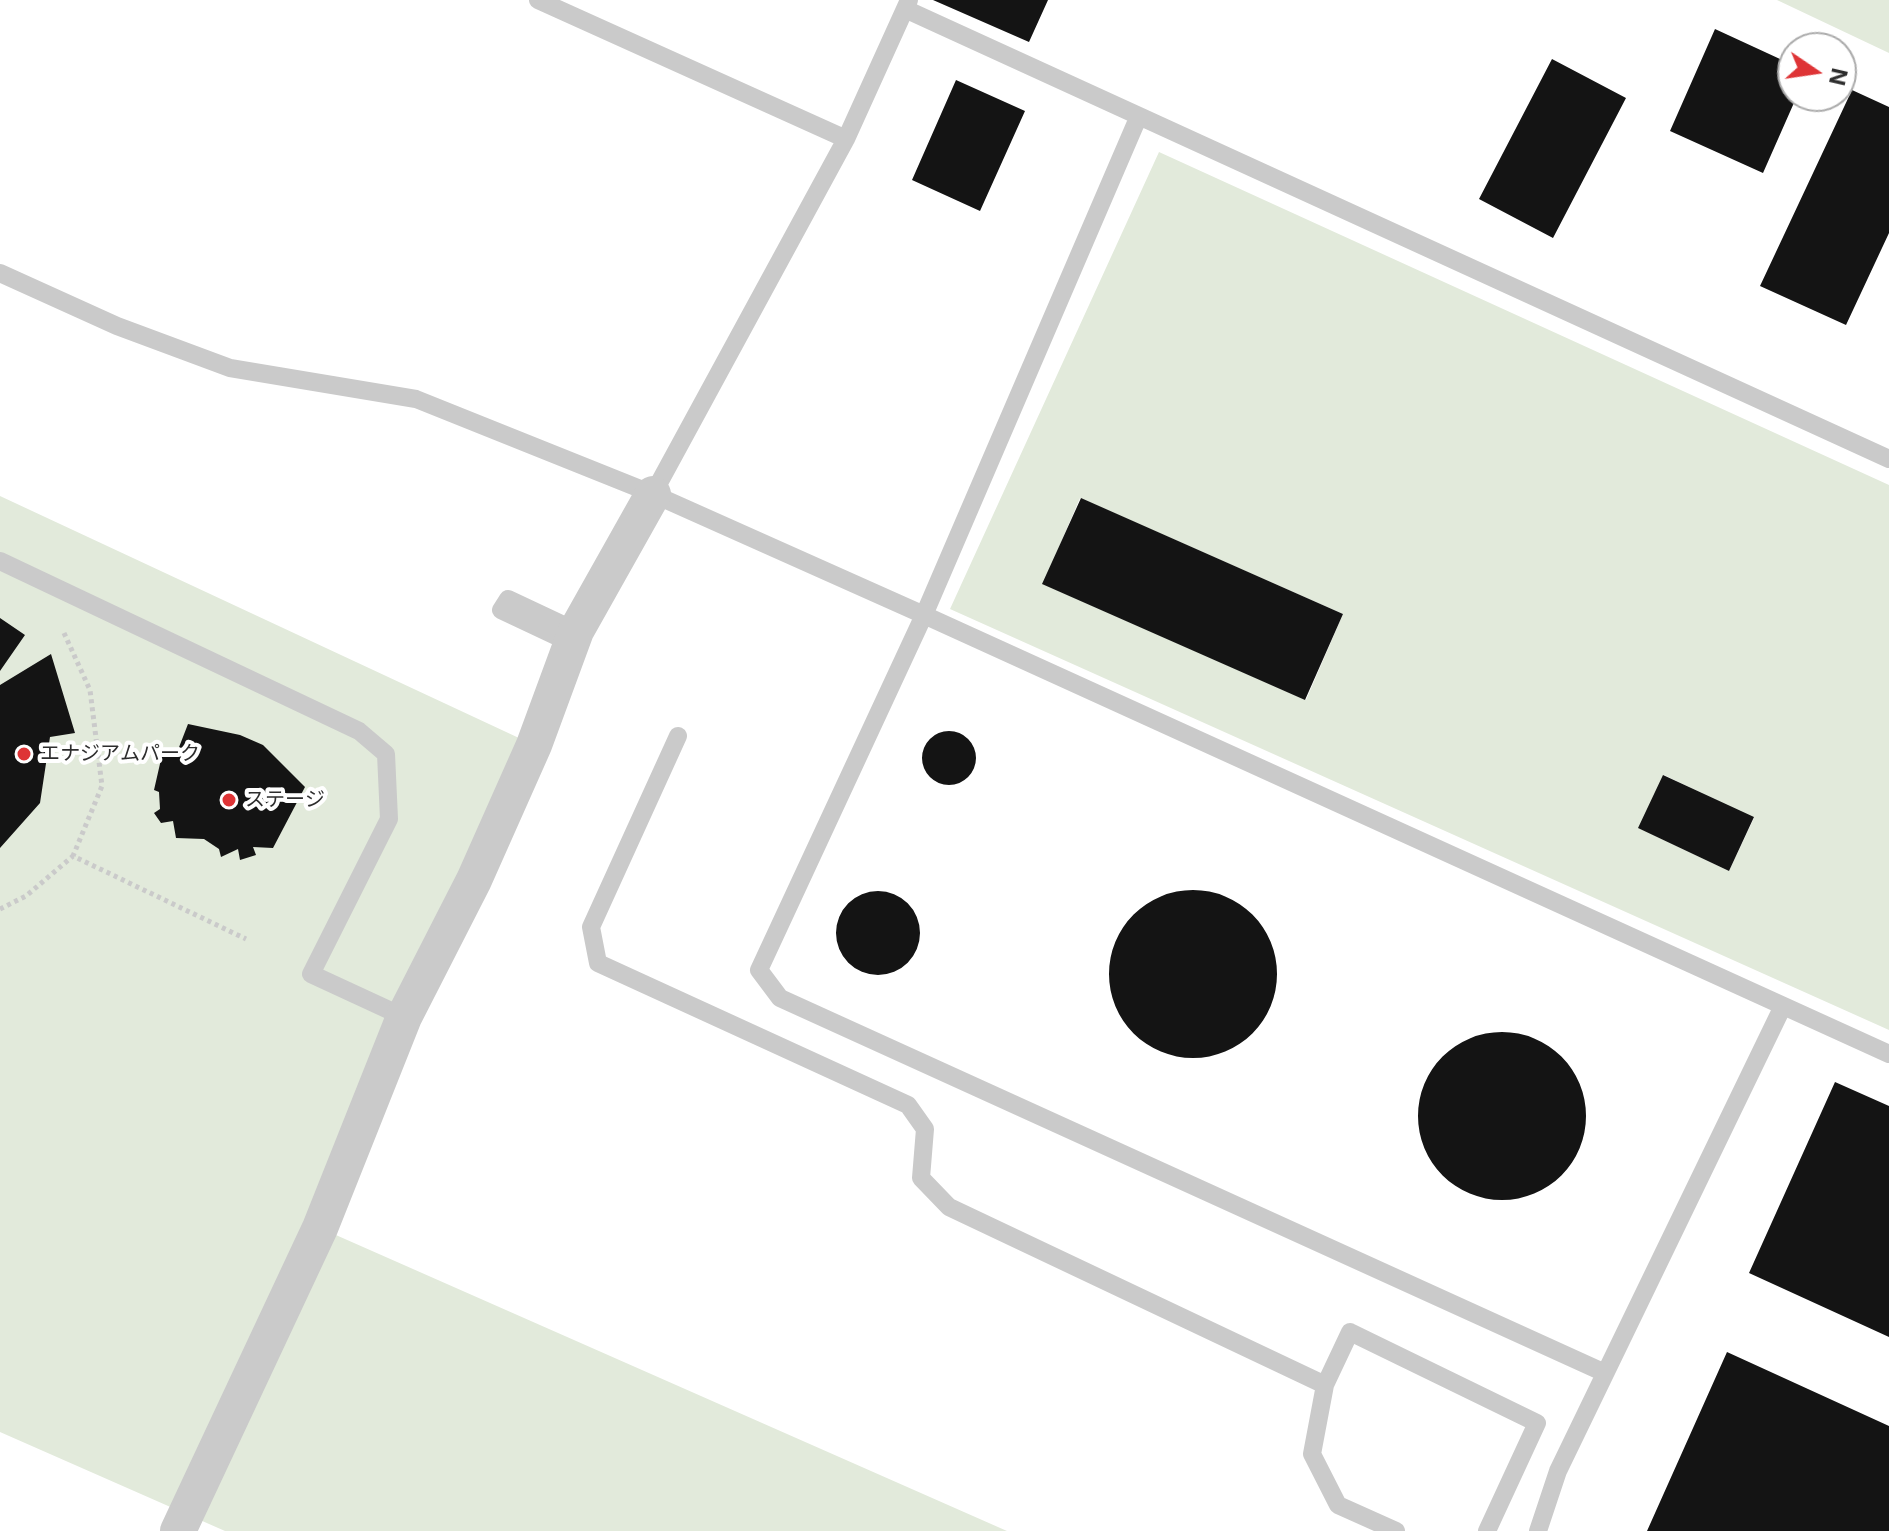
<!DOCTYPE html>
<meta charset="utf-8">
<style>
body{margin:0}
#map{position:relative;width:1889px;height:1531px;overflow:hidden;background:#fff;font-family:Inter,sans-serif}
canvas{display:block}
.north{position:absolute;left:1777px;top:32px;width:80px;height:80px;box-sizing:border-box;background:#fff;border:2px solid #ababab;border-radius:50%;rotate:103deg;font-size:22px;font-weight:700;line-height:32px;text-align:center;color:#2d2d2d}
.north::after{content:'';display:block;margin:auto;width:28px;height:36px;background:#de3436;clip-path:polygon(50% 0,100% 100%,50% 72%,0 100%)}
</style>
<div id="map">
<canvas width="1889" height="1531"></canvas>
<div class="north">N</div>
</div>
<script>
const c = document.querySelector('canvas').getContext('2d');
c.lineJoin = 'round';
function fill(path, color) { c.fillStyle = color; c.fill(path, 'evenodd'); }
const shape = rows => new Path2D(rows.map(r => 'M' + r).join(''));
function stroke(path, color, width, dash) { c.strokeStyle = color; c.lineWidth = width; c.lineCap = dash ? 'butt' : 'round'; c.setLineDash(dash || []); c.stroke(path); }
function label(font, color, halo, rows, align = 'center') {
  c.font = font + ' Inter,"Noto Sans JP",sans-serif'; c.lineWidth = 8; c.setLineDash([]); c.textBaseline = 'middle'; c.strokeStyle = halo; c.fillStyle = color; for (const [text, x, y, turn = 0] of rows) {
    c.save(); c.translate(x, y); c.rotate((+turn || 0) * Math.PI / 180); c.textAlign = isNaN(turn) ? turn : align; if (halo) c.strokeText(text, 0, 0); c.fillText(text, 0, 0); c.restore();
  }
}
fill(shape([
 [1777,0,1889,0,1889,53],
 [1159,152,1889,485,1889,1030,950,609],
 [1080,498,1343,614,1306,700,1043,584],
 [1664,775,1754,818,1729,871,1639,828],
 [0,496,534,745,320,1228,1007,1531,225,1531,0,1432]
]), '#e2eadb');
fill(shape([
 [933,0,1048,0,1029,42],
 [1715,29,1793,65,1793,96,1797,96,1763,173,1670,131],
 [1552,59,1626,98,1553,238,1479,199],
 [956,80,1025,111,980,211,912,180],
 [1852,90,1889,107,1889,233,1846,325,1760,286],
 [1081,498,1343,614,1305,700,1042,584],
 [0,618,25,635,0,671],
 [51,654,75,733,50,737,40,803,0,848,0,685],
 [188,724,240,735,263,745,305,787,273,848,253,847,256,855,240,860,238,849,221,857,219,849,204,839,176,838,173,821,161,823,154,813,160,809,159,792,154,790,162,755,176,755],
 '922 758a27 27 0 1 1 54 0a27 27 0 1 1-54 0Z',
 [1663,775,1754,817,1729,871,1638,828],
 '1109 974a84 84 0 1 1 168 0a84 84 0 1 1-168 0Z',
 '836 933a42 42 0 1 1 84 0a42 42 0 1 1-84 0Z',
 '1418 1116a84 84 0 1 1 168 0a84 84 0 1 1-168 0Z',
 [1835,1082,1889,1106,1889,1337,1749,1273],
 [1727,1352,1889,1426,1889,1531,1647,1531]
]), '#141414');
stroke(shape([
 [64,633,90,690,102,786,73,856],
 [0,909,26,896,73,856,246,939]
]), '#cacaca', 5, [4, 4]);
stroke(shape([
 [538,0,846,139],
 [905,9,1889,459],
 [1138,118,924,615,759,970,780,998,1605,1373],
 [0,273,117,326,230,368,416,399,653,494,924,615,1889,1054],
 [653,494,846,139,909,0],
 [0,561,359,731,386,754,389,819,311,974,404,1017],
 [571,643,501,610,508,599,576,631],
 [678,736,591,927,598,963,908,1105,925,1129,921,1178,949,1207,1325,1385],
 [1396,1531,1338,1505,1312,1454,1325,1385,1350,1332,1537,1423,1487,1531],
 [1538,1531,1558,1471,1783,1006]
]), '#cacaca', 18);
stroke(shape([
 [178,1531,320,1228,404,1017,474,880,534,745,576,631,653,494]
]), '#cacaca', 36);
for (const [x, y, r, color] of [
 [24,754,8,"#de3436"],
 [229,800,8,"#de3436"]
]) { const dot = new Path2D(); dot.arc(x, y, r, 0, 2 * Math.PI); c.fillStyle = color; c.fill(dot); stroke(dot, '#fff', 3); }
label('20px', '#2d2d2d', '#fff', [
 ["エナジアムパーク",40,754],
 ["ステージ",245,800]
], 'left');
</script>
